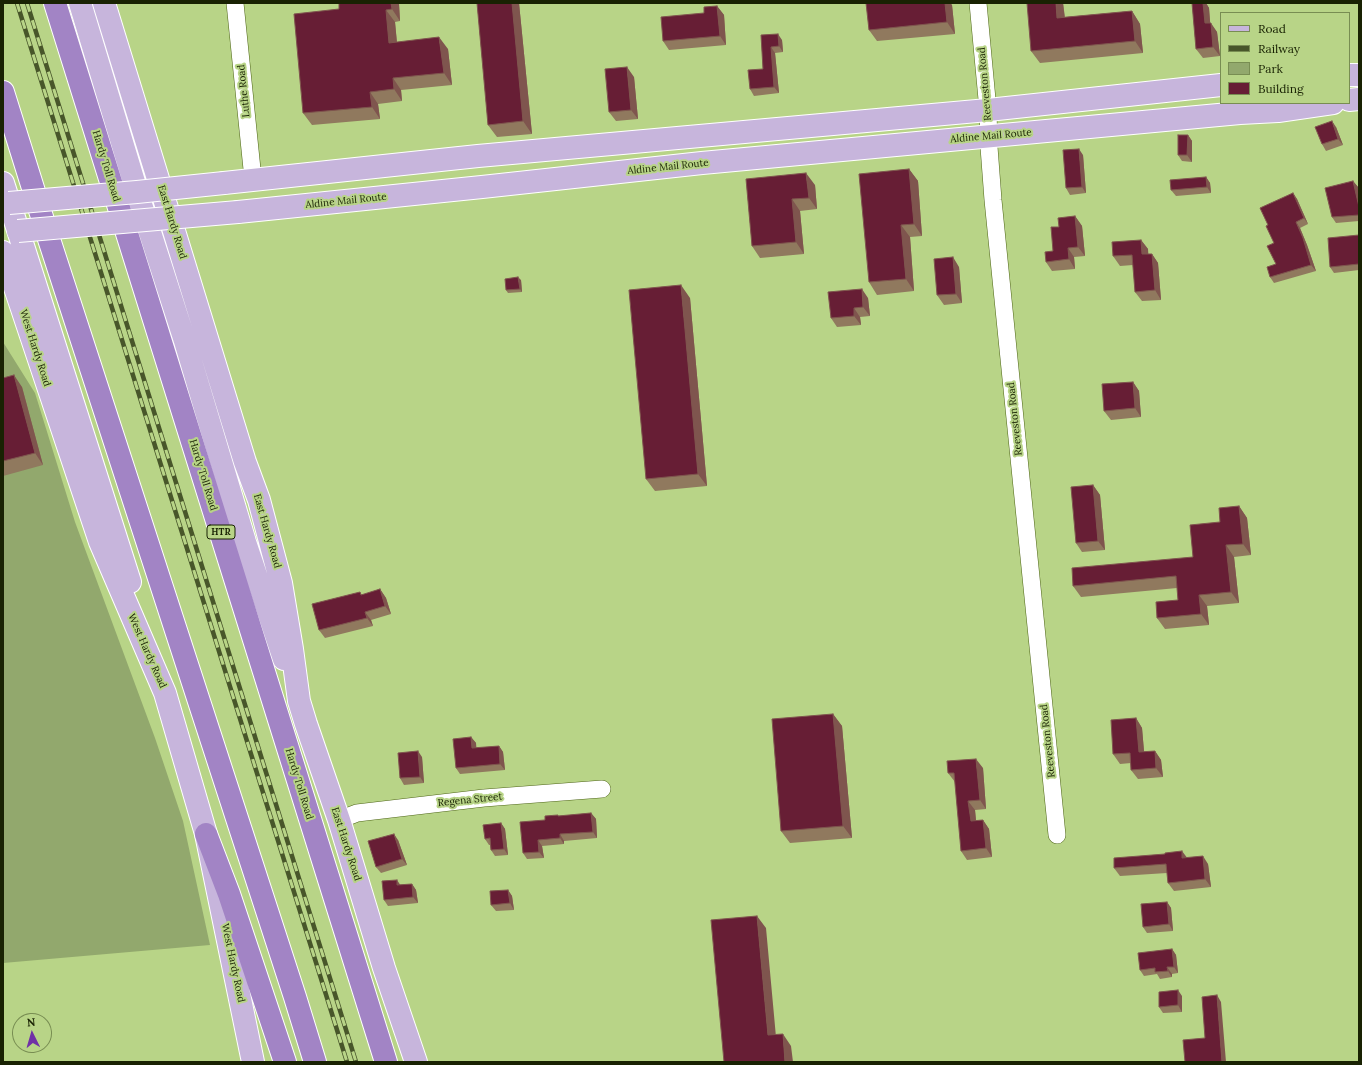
<!DOCTYPE html>
<style>
body{margin:0}
#map{position:relative;width:1362px;height:1065px;overflow:hidden;background:#b8d487;font-family:Lora,serif}
canvas{display:block}
.frame{position:absolute;inset:0;border:4px solid #192203;pointer-events:none}
.legend{position:absolute;left:1220px;top:12px;width:130px;height:92px;box-sizing:border-box;background:#b8d487;border:1px solid #788d52;margin:0;padding:5px 7px;list-style:none;font-size:12px;color:#192203}
.legend li{display:flex;align-items:center;gap:8px;height:20px}
.legend b{width:20px;border:1px solid #788d52}
.north{position:absolute;left:12px;top:1013px;width:40px;height:40px;box-sizing:border-box;background:#b8d487;border:1px solid #788d52;border-radius:50%;rotate:355deg;font-size:11px;font-weight:700;line-height:16px;text-align:center;color:#192203}
.north::after{content:'';display:block;margin:auto;width:14px;height:18px;background:#7031a6;clip-path:polygon(50% 0,100% 100%,50% 72%,0 100%)}
</style>
<div id="map">
<canvas width="1362" height="1065"></canvas>
<div class="frame"></div>
<ul class="legend">
<li><b style="height:5px;background:#c7b5dc"></b>Road</li>
<li><b style="height:5px;background:#48562a"></b>Railway</li>
<li><b style="height:11px;background:#92a86d"></b>Park</li>
<li><b style="height:11px;background:#671e35"></b>Building</li>
</ul>
<div class="north">N</div>
</div>
<script>
const c = document.querySelector('canvas').getContext('2d');
c.lineJoin = 'round';
function fill(path, color) { c.fillStyle = color; c.fill(path, 'evenodd'); }
const shape = rows => new Path2D(rows.map(r => 'M' + r).join(''));
function stroke(path, color, width, dash) { c.strokeStyle = color; c.lineWidth = width; c.lineCap = dash ? 'butt' : 'round'; c.setLineDash(dash || []); c.stroke(path); }
function label(font, color, halo, rows, align = 'center') {
  c.font = font + ' Lora,serif'; c.lineWidth = 4; c.setLineDash([]); c.textBaseline = 'middle'; c.strokeStyle = halo; c.fillStyle = color; for (const [text, x, y, turn = 0] of rows) {
    c.save(); c.translate(x, y); c.rotate((+turn || 0) * Math.PI / 180); c.textAlign = isNaN(turn) ? turn : align; if (halo) c.strokeText(text, 0, 0); c.fillText(text, 0, 0); c.restore();
  }
}
fill(shape([
 [3,342,35,393,75,522,155,738,183,821,210,945,3,963]
]), '#92a86d');
const minor = shape([
 [235,3,253,179],
 [978,3,988,110,989,147,993,200,1057,835],
 [339,820,357,813,484,798,602,789]
]);
const major = shape([
 [80,3,137,192,185,341,245,542,284,659],
 [104,3,245,462,259,500,281,583,292,649,299,701,306,724,339,820,384,968,416,1062],
 [1349,75,1359,75],
 [1349,100,1359,99],
 [3,183,130,582],
 [224,183,478,156,988,110,1221,85],
 [238,212,482,187,702,163,1240,113,1278,111,1333,103],
 [3,252,100,542,165,693,206,834,253,1062]
]);
const highway = shape([
 [55,3,386,1062],
 [3,92,47,233,295,997,315,1062],
 [206,834,229,894,285,1062]
]);
stroke(minor, '#4f6618', 18);
stroke(major, '#fff', 24);
stroke(highway, '#fff', 24);
stroke(minor, '#fff', 17);
stroke(major, '#c7b5dc', 22);
stroke(highway, '#a284c5', 22);
const rail = shape([
 [17,3,347,1062],
 [27,3,356,1062]
]);
stroke(rail, '#48562a', 4.5);
stroke(rail, '#b8d487', 3, [9]);
const majorBridge = shape([
 [9,203,137,192,224,183],
 [18,231,238,212]
]);
stroke(majorBridge, '#fff', 24, []);
stroke(majorBridge, '#c7b5dc', 22);
fill(shape([
 [477,3,519,3,532,134,497,137,488,125],
 [866,3,950,3,952,5,955,34,877,41,869,30],
 [1063,3,1065,17,1132,11,1140,24,1143,53,1040,63,1031,51],
 [1192,3,1206,3,1209,8,1210,23,1217,32,1220,56,1203,58,1196,49],
 [399,4,400,21,395,22,397,42,448,49,452,85,401,90,402,101,378,104,380,119,312,125,303,113,339,9],
 [717,6,724,15,726,45,669,50,663,41,704,13],
 [761,35,782,40,783,52,775,53,779,93,754,96,750,89,763,69],
 [634,77,638,119,616,121,609,112],
 [1336,127,1343,145,1326,151,1322,144],
 [1188,135,1192,141,1192,162,1182,161,1178,155],
 [1083,155,1086,193,1070,195,1066,188],
 [909,169,918,181,922,236,910,237,914,291,877,295,869,282],
 [1206,177,1210,183,1211,193,1176,196,1171,190],
 [746,179,815,185,817,209,800,211,804,254,760,258,752,246],
 [1353,181,1358,187,1359,193,1359,221,1336,223,1332,217],
 [1293,193,1297,199,1308,224,1300,228,1307,245,1316,271,1274,283,1270,277,1276,264,1274,243,1268,225],
 [1075,216,1082,226,1085,256,1074,257,1075,269,1052,271,1046,262,1053,251,1059,227],
 [1359,235,1359,270,1334,273,1330,267],
 [1141,240,1148,249,1148,254,1152,254,1158,263,1161,300,1142,301,1135,292,1133,265,1120,266,1113,256],
 [959,267,962,303,944,305,937,295],
 [521,280,522,292,508,293,506,290],
 [690,298,707,486,655,491,646,479],
 [868,298,870,316,860,317,861,325,837,327,831,318],
 [3,378,22,387,43,465,3,476],
 [1133,382,1139,391,1141,417,1111,420,1104,411],
 [1093,485,1100,495,1105,550,1082,552,1076,543],
 [1239,506,1247,518,1251,555,1234,557,1239,603,1207,606,1209,625,1165,629,1157,618,1178,600,1177,588,1081,597,1073,586,1193,557,1220,522],
 [380,589,386,598,391,614,371,620,373,626,325,638,319,630,360,592,362,595],
 [833,714,842,726,852,838,790,843,781,831],
 [1136,718,1142,728,1144,752,1155,751,1161,760,1163,777,1138,779,1131,770,1131,763,1120,764,1113,754],
 [471,737,476,743,476,748,499,746,503,752,505,770,460,774,456,768],
 [422,757,424,783,404,785,400,778],
 [983,768,986,809,975,810,976,821,983,820,989,829,992,857,967,860,961,851,955,782,948,773],
 [591,813,596,819,597,838,564,841,564,844,542,846,544,858,527,859,523,853,545,820,559,816],
 [501,823,505,829,508,855,495,856,491,850,490,845,489,845,485,839],
 [398,840,407,865,381,873,376,867],
 [1187,858,1208,864,1211,887,1174,891,1168,883,1167,873,1120,876,1114,868],
 [412,884,416,890,418,903,388,906,384,900,400,885],
 [508,890,512,896,514,910,496,911,491,905],
 [1167,902,1171,908,1173,931,1147,933,1143,927],
 [1172,949,1176,955,1178,973,1172,974,1172,977,1160,979,1157,974,1144,976,1140,970],
 [1182,996,1182,1012,1163,1013,1159,1007]
]), '#90795e');
fill(shape([
 [391,3,398,3,399,4,400,21,392,9],
 [512,3,519,3,532,134,523,121],
 [945,3,950,3,952,5,955,34,947,22],
 [1056,3,1063,3,1066,30,1057,18],
 [1203,3,1206,3,1209,8,1211,33,1205,23],
 [717,6,724,15,726,45,720,36],
 [386,10,395,22,398,55,389,43],
 [1132,11,1140,24,1143,53,1135,41],
 [1211,23,1217,32,1220,56,1213,47],
 [778,34,782,40,783,52,779,46],
 [439,37,448,49,452,85,444,73],
 [771,47,775,53,779,93,774,87],
 [627,67,634,77,638,119,631,110],
 [393,78,401,90,402,101,394,89],
 [370,92,378,104,380,119,372,107],
 [1332,121,1336,127,1343,145,1338,139],
 [1188,135,1192,141,1192,162,1187,155],
 [1079,149,1083,155,1086,193,1082,187],
 [909,169,918,181,922,236,914,224],
 [806,173,815,185,817,209,809,198],
 [1206,177,1210,183,1211,193,1207,187],
 [1353,181,1358,187,1359,193,1359,207],
 [1293,193,1297,199,1308,224,1304,218],
 [792,199,800,211,804,254,796,242],
 [1075,216,1082,226,1085,256,1078,247],
 [1296,222,1300,228,1307,245,1316,271,1311,265],
 [901,225,910,237,914,291,906,279],
 [1141,240,1148,249,1149,263,1142,254],
 [1068,248,1074,257,1075,269,1069,259],
 [1152,254,1158,263,1161,300,1155,290],
 [953,257,959,267,962,303,956,294],
 [518,277,521,280,522,292,520,289],
 [681,285,690,298,707,486,698,474],
 [862,289,868,298,870,316,863,307],
 [854,308,860,317,861,325,854,316],
 [14,375,22,387,43,465,35,453],
 [1133,382,1139,391,1141,417,1135,408],
 [1093,485,1100,495,1105,550,1098,541],
 [1239,506,1247,518,1251,555,1243,544],
 [1226,545,1234,557,1239,603,1231,592],
 [380,589,386,598,391,614,385,606],
 [1199,595,1207,606,1209,625,1201,614],
 [365,612,371,620,373,626,367,618],
 [833,714,842,726,852,838,843,826],
 [1136,718,1142,728,1145,762,1139,752],
 [471,737,476,743,477,755,472,748],
 [499,746,503,752,505,770,500,764],
 [418,751,422,757,424,783,420,777],
 [1155,751,1161,760,1163,777,1156,768],
 [976,759,983,768,986,809,980,800],
 [968,801,975,810,977,831,971,821],
 [591,813,596,819,597,838,593,832],
 [983,820,989,829,992,857,986,848],
 [501,823,505,829,508,855,504,849],
 [394,834,398,840,407,865,402,859],
 [560,834,564,841,564,844,560,838],
 [538,840,542,846,544,858,539,852],
 [1182,851,1188,859,1182,858],
 [1203,856,1208,864,1211,887,1205,879],
 [397,880,401,886,397,885],
 [412,884,416,890,418,903,413,897],
 [508,890,512,896,514,910,510,903],
 [1167,902,1171,908,1173,931,1169,924],
 [757,916,766,928,777,1048,768,1035],
 [1172,949,1176,955,1178,973,1174,967],
 [1167,967,1172,974,1172,977,1168,971],
 [1178,990,1182,996,1182,1012,1178,1005],
 [1217,995,1221,1002,1226,1062,1222,1062],
 [783,1034,791,1046,793,1062,785,1062]
]), '#7f554e');
const building = shape([
 [339,3,391,3,392,9,386,10,389,43,439,37,444,73,393,78,394,89,370,92,372,107,303,113,294,14,339,9,339,3],
 [477,3,512,3,523,121,488,125,477,3],
 [866,3,945,3,947,22,869,30,866,3],
 [1027,3,1056,3,1057,18,1132,11,1135,41,1031,51,1027,3],
 [1192,3,1203,3,1205,23,1211,23,1213,47,1196,49,1192,3],
 [717,6,720,36,663,41,661,17,704,13,704,7,717,6],
 [778,34,779,46,771,47,774,87,750,89,748,70,763,69,761,35,778,34],
 [627,67,631,110,609,112,605,69,627,67],
 [1332,121,1338,139,1322,144,1315,127,1332,121],
 [1178,135,1188,135,1187,155,1178,155,1178,135],
 [1079,149,1082,187,1066,188,1063,150,1079,149],
 [909,169,914,224,901,225,906,279,869,282,859,174,909,169],
 [806,173,809,198,792,199,796,242,752,246,746,179,806,173],
 [1206,177,1207,187,1171,190,1170,180,1206,177],
 [1353,181,1359,207,1359,215,1332,217,1325,188,1353,181],
 [1293,193,1304,218,1296,222,1303,238,1311,265,1270,277,1267,267,1276,264,1267,246,1274,243,1266,226,1268,225,1260,208,1293,193],
 [1075,216,1078,247,1068,248,1069,259,1046,262,1045,252,1053,251,1051,227,1059,227,1058,218,1075,216],
 [1359,235,1359,264,1330,267,1328,238,1359,235],
 [1141,240,1142,254,1152,254,1155,290,1135,292,1132,255,1113,256,1112,242,1141,240],
 [953,257,956,294,937,295,934,259,953,257],
 [518,277,520,289,506,290,505,279,518,277],
 [681,285,698,474,646,479,629,290,681,285],
 [862,289,863,307,854,308,854,316,831,318,828,292,862,289],
 [14,375,35,453,3,461,3,378,14,375],
 [1133,382,1135,408,1104,411,1102,384,1133,382],
 [1093,485,1098,541,1076,543,1071,487,1093,485],
 [1239,506,1243,544,1226,545,1231,592,1199,595,1201,614,1157,618,1156,602,1178,600,1176,576,1073,586,1072,568,1193,557,1190,525,1220,522,1219,508,1239,506],
 [380,589,385,606,365,612,367,618,319,630,312,604,360,592,361,595,380,589],
 [833,714,843,826,781,831,772,719,833,714],
 [1136,718,1139,752,1155,751,1156,768,1131,770,1130,753,1113,754,1111,720,1136,718],
 [471,737,472,748,499,746,500,764,456,768,453,739,471,737],
 [418,751,420,777,400,778,398,753,418,751],
 [976,759,980,800,968,801,971,821,983,820,986,848,961,851,954,773,948,773,947,761,976,759],
 [591,813,593,832,560,834,560,838,538,840,539,852,523,853,520,822,545,820,545,816,558,815,558,816,591,813],
 [501,823,504,849,491,850,490,838,485,839,483,825,501,823],
 [394,834,402,859,376,867,368,841,394,834],
 [1182,851,1182,858,1203,856,1205,879,1168,883,1166,864,1114,868,1114,858,1165,854,1165,853,1182,851],
 [397,880,397,885,412,884,413,897,384,900,382,881,397,880],
 [508,890,510,903,491,905,490,891,508,890],
 [1167,902,1169,924,1143,927,1141,904,1167,902],
 [757,916,768,1035,783,1034,785,1062,724,1062,711,920,757,916],
 [1172,949,1174,967,1167,967,1168,971,1155,972,1155,968,1140,970,1138,953,1172,949],
 [1178,990,1178,1005,1159,1007,1159,992,1178,990],
 [1217,995,1222,1062,1185,1062,1183,1040,1205,1038,1202,997,1217,995]
]);
fill(building, '#671e35');
stroke(building, '#7f554e', 1);
for (const [x, y, w] of [
 [221,532,28]
]) { const box = new Path2D(); box.roundRect(x - w / 2, y - 7, w, 14, 3); c.fillStyle = '#b8d487'; c.fill(box); stroke(box, '#192203', 1); }
label('bold 9px', '#192203', null, [
 ["HTR",221,532]
]);
label('10px', '#192203', '#b8d487', [
 ["Reeveston Road",985,84,-95],
 ["Luthe Road",244,91,-96],
 ["Aldine Mail Route",991,136,-5],
 ["Hardy Toll Road",106,166,73],
 ["Aldine Mail Route",668,167,-6],
 ["Aldine Mail Route",346,201,-6],
 ["East Hardy Road",172,222,73],
 ["West Hardy Road",35,348,72],
 ["Reeveston Road",1015,419,-96],
 ["Hardy Toll Road",203,475,73],
 ["East Hardy Road",267,531,74],
 ["West Hardy Road",147,651,66],
 ["Reeveston Road",1048,741,-96],
 ["Hardy Toll Road",299,784,73],
 ["Regena Street",470,800,-6],
 ["East Hardy Road",346,844,72],
 ["West Hardy Road",233,963,78]
]);
</script>
